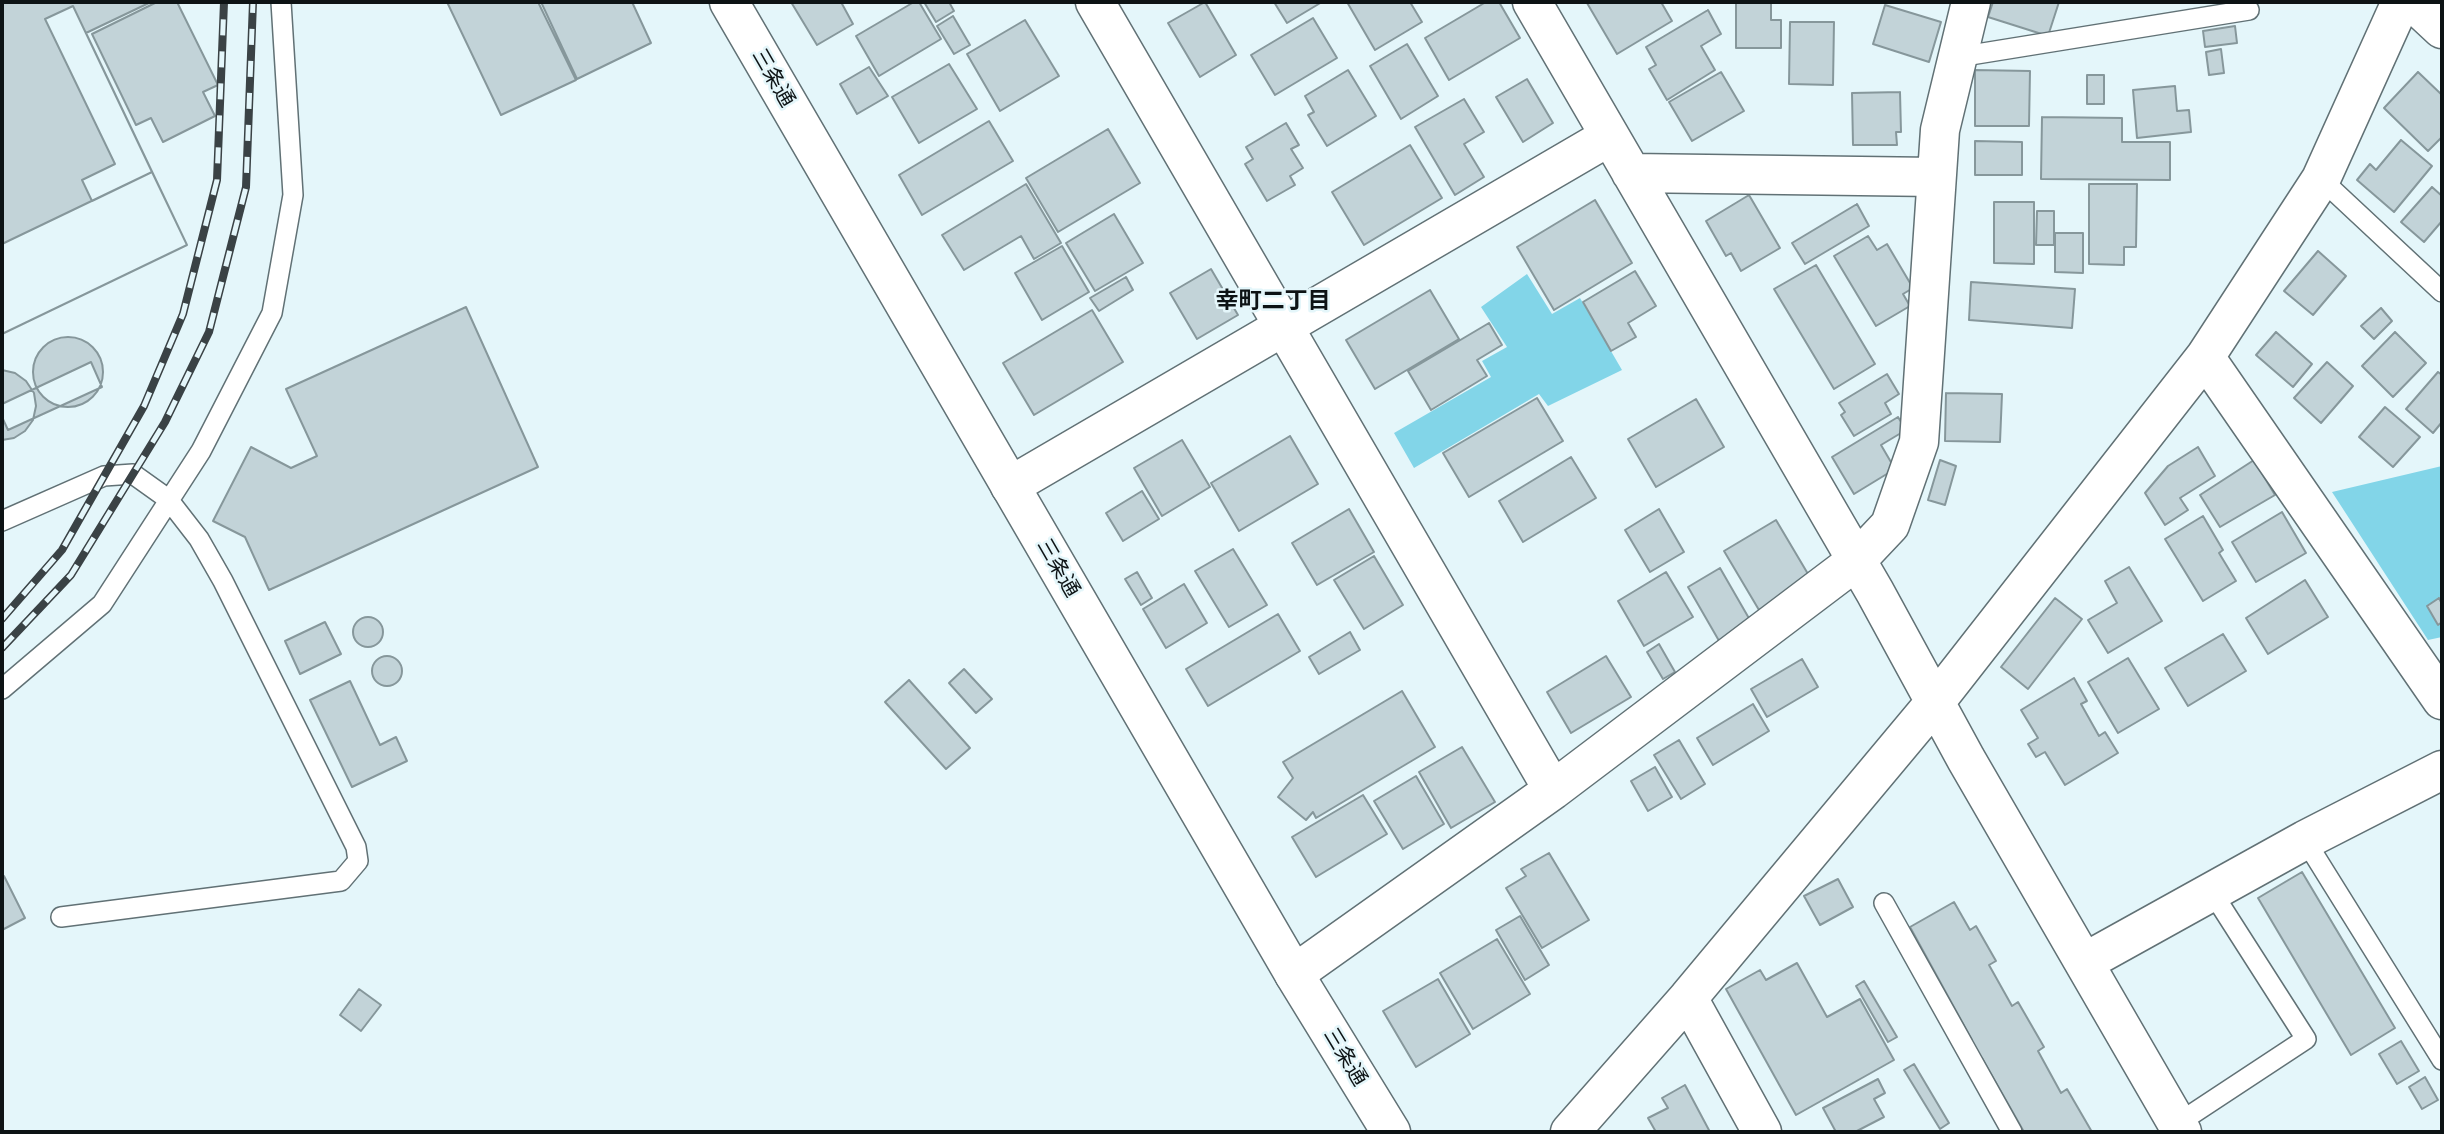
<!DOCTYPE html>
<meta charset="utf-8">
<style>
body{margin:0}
#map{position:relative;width:2444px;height:1134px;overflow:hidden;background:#e4f6fa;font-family:Figtree,sans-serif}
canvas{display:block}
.frame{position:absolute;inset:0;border:4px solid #0d1315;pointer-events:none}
</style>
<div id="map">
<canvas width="2444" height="1134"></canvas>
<div class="frame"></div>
</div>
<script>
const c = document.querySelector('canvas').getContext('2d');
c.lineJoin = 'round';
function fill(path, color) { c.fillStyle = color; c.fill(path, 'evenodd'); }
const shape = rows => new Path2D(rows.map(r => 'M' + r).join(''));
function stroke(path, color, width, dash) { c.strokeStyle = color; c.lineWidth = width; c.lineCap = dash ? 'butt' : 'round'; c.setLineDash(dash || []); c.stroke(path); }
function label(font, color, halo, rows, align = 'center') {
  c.font = font + ' Figtree,"Noto Sans JP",sans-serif'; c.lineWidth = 5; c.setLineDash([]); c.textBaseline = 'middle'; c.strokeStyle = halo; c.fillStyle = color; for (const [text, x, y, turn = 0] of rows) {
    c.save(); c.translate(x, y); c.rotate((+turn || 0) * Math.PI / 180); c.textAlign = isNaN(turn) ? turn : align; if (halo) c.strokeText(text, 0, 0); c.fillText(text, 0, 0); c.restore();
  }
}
fill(shape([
 [1527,274,1552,314,1580,298,1622,370,1548,406,1539,394,1414,468,1394,433,1491,377,1482,361,1507,347,1481,307],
 [2442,466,2442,637,2428,640,2332,492]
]), '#82d5e8');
const building = shape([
 [2,2,151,2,86,33,187,245,2,334,2,2],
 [157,2,177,2,218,85,203,92,215,116,163,142,151,118,136,125,92,34,157,2],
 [447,2,538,2,576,80,501,115,447,2],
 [541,2,632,2,651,43,577,79,541,2],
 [791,2,841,2,853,24,817,45,791,2],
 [914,2,919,2,941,39,879,76,856,36,914,2],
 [924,2,949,2,954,11,936,22,924,2],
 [1205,2,1236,55,1200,77,1168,23,1205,2],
 [1274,2,1322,2,1287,23,1274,2],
 [1347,2,1410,2,1422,22,1375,50,1347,2],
 [1486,2,1499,2,1520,38,1449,80,1425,38,1486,2],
 [1661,2,1672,21,1617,54,1587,3,1661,2],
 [1736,2,1771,2,1771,20,1781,20,1781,48,1736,48,1736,2],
 [1993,2,2059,2,2048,36,1988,17,1993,2],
 [1885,5,1941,22,1929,62,1873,44,1885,5],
 [73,6,152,172,92,201,82,180,115,164,45,19,73,6],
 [1708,10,1721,34,1701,46,1715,70,1667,100,1649,69,1656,65,1646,47,1708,10],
 [953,16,970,45,954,54,937,26,953,16],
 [1313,18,1337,58,1275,95,1251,55,1313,18],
 [1025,20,1059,76,1000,111,967,54,1025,20],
 [1790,22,1834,22,1833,85,1789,84,1790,22],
 [2235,26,2237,43,2205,47,2203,31,2235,26],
 [1407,44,1438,96,1401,119,1370,66,1407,44],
 [2221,49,2224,73,2209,75,2206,52,2221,49],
 [949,64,977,109,919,143,892,97,949,64],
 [869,67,888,96,857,114,840,84,869,67],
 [1348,70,1376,116,1327,146,1308,115,1314,112,1305,96,1348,70],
 [1975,70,2030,71,2029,126,1975,126,1975,70],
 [1721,72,1744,111,1692,141,1669,102,1721,72],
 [2418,72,2442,95,2442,137,2428,151,2384,108,2418,72],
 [2087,75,2104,75,2104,104,2087,104,2087,75],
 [1527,79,1553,123,1523,142,1496,97,1527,79],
 [2175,86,2177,111,2189,110,2191,132,2137,138,2133,90,2175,86],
 [1900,92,1901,132,1896,132,1897,145,1853,145,1852,93,1900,92],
 [1464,99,1484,132,1464,144,1484,177,1455,195,1415,127,1464,99],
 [2042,117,2122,118,2122,142,2170,142,2170,180,2041,179,2042,117],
 [989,121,1013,161,922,215,899,175,989,121],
 [1286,123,1299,145,1291,149,1303,168,1290,176,1295,185,1267,201,1245,164,1253,159,1246,147,1286,123],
 [1108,129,1140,183,1058,232,1026,178,1108,129],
 [2401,140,2432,166,2394,212,2357,180,2370,164,2376,170,2401,140],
 [1975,141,2022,142,2022,175,1975,175,1975,141],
 [1410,145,1442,198,1364,245,1332,192,1410,145],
 [152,172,187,245,2,334,2,244,152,172],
 [1026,184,1061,243,1034,259,1021,236,964,270,942,235,1026,184],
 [2089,184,2137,184,2136,247,2124,247,2124,265,2089,264,2089,184],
 [2432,187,2442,196,2442,221,2424,242,2401,222,2432,187],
 [1749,195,1780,248,1741,271,1731,253,1726,256,1706,221,1749,195],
 [1595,200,1632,263,1554,310,1517,247,1595,200],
 [1994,202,2034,202,2034,264,1994,263,1994,202],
 [1857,204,1869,226,1805,264,1792,243,1857,204],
 [2037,211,2054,211,2054,245,2036,245,2037,211],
 [1114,214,1143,263,1095,291,1066,243,1114,214],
 [2055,233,2083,233,2083,273,2055,272,2055,233],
 [1868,236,1877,250,1887,244,1913,288,1903,294,1910,306,1876,326,1834,256,1868,236],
 [1062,246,1089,292,1042,320,1015,273,1062,246],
 [2318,251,2346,276,2313,315,2284,291,2318,251],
 [1816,265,1875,364,1834,389,1774,289,1816,265],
 [1211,269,1238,315,1197,339,1170,293,1211,269],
 [1635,271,1656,306,1628,323,1636,337,1611,351,1583,302,1635,271],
 [1126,277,1133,290,1099,311,1090,298,1126,277],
 [1971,282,2075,289,2072,328,1969,320,1971,282],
 [1430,290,1459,339,1375,389,1346,340,1430,290],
 [466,307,538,467,269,590,245,537,213,521,251,447,291,468,317,456,286,389,466,307],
 [2381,308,2392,321,2374,339,2361,326,2381,308],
 [1092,310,1123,362,1034,415,1003,363,1092,310],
 [1489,323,1502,345,1477,360,1487,376,1431,410,1408,371,1489,323],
 [2276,332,2312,364,2293,387,2256,355,2276,332],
 [2395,332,2426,363,2393,397,2362,366,2395,332],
 '33 372a35 35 0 1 1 70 0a35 35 0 1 1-70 0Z',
 [91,362,102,387,8,430,2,417,2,404,91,362],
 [2327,362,2353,386,2321,423,2294,398,2327,362],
 [2,370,15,373,26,381,34,393,36,406,33,420,25,431,14,438,2,440,2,370],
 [2438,372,2442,375,2442,422,2433,433,2406,409,2438,372],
 [1887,374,1899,394,1885,403,1891,414,1854,436,1841,415,1845,412,1839,403,1887,374],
 [1946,393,2002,394,2000,442,1945,441,1946,393],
 [1537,398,1563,441,1469,497,1443,453,1537,398],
 [1696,399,1724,447,1656,487,1628,439,1696,399],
 [2385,407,2420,437,2393,467,2359,437,2385,407],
 [1898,417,1906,430,1881,445,1895,469,1854,494,1832,457,1898,417],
 [1290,436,1318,484,1239,531,1211,483,1290,436],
 [1182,440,1210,487,1162,516,1134,468,1182,440],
 [2198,447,2215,476,2180,498,2188,510,2165,525,2145,493,2168,466,2198,447],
 [1571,457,1596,498,1523,542,1499,501,1571,457],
 [1940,460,1956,466,1945,505,1928,500,1940,460],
 [2254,460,2275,495,2220,527,2200,495,2254,460],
 [1142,491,1159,519,1123,541,1106,513,1142,491],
 [1349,509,1374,552,1317,585,1292,543,1349,509],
 [1659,509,1684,552,1650,572,1625,530,1659,509],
 [2282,512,2306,553,2256,582,2232,542,2282,512],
 [2203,516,2223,550,2219,553,2236,581,2203,601,2165,539,2203,516],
 [1776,520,1811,579,1759,610,1724,551,1776,520],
 [1233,549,1267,605,1229,627,1195,571,1233,549],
 [1374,556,1403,605,1364,629,1334,580,1374,556],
 [2129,567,2162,621,2108,653,2088,620,2117,603,2105,581,2129,567],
 [1720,568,1754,627,1722,646,1688,587,1720,568],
 [1137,572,1152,598,1141,605,1125,579,1137,572],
 [1666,572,1693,617,1644,646,1618,601,1666,572],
 [2305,580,2328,617,2268,654,2246,618,2305,580],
 [1184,584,1207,623,1166,648,1143,609,1184,584],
 [2055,598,2082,619,2028,689,2001,667,2055,598],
 [2439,598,2442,604,2442,622,2438,625,2427,606,2439,598],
 [1278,614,1300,651,1208,706,1186,669,1278,614],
 '353 632a15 15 0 1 1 30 0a15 15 0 1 1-30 0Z',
 [325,622,341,654,300,674,285,641,325,622],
 [1350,632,1360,650,1319,674,1309,657,1350,632],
 [2223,634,2246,671,2188,706,2165,668,2223,634],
 [1659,644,1675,672,1663,679,1647,652,1659,644],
 '372 671a15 15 0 1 1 30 0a15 15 0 1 1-30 0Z',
 [1606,656,1631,697,1571,733,1547,692,1606,656],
 [2128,658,2159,709,2118,733,2088,682,2128,658],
 [1802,659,1818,687,1767,717,1751,689,1802,659],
 [964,669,992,699,976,713,949,683,964,669],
 [2074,678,2087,701,2081,704,2099,736,2105,732,2118,753,2065,785,2045,752,2036,757,2028,744,2038,738,2021,710,2074,678],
 [909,680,970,748,946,769,885,702,909,680],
 [350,681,380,745,396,737,407,761,352,787,310,700,350,681],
 [1402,691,1435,747,1316,818,1313,812,1306,820,1278,797,1293,778,1283,762,1402,691],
 [1753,704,1769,731,1713,765,1697,738,1753,704],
 [1679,740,1705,784,1681,799,1654,755,1679,740],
 [1462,747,1495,802,1451,828,1419,772,1462,747],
 [1655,767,1672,797,1648,811,1631,781,1655,767],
 [1416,776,1444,824,1403,849,1374,801,1416,776],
 [1363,795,1387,834,1316,877,1292,837,1363,795],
 [1549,853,1589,920,1542,948,1506,888,1526,876,1521,869,1549,853],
 [2302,872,2395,1028,2351,1055,2258,898,2302,872],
 [4,876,25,918,2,930,2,877,4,876],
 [1838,879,1853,907,1820,925,1804,896,1838,879],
 [1954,902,1970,930,1976,926,1996,961,1989,965,2012,1006,2018,1002,2044,1047,2038,1051,2061,1093,2067,1089,2092,1132,2024,1132,1982,1058,1977,1061,1967,1043,1972,1040,1910,927,1954,902],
 [1520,916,1549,965,1525,980,1496,930,1520,916],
 [1497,939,1530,994,1473,1029,1440,973,1497,939],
 [1797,963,1827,1017,1860,999,1894,1060,1796,1115,1726,989,1760,970,1766,980,1797,963],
 [1438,979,1470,1034,1416,1067,1383,1011,1438,979],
 [1864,981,1897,1037,1888,1042,1856,986,1864,981],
 [359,989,381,1005,361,1031,340,1015,359,989],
 [2401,1041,2419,1071,2397,1084,2379,1054,2401,1041],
 [1914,1064,1949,1123,1940,1129,1904,1070,1914,1064],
 [2425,1077,2438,1100,2422,1109,2409,1087,2425,1077],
 [1878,1079,1885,1093,1874,1099,1884,1117,1855,1132,1836,1132,1823,1108,1878,1079],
 [1685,1085,1710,1132,1656,1132,1648,1118,1668,1108,1662,1098,1685,1085]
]);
fill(building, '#c2d3d8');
stroke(building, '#86979b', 2);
const lane = shape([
 [1958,57,2249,10],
 [2321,179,2442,292],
 [2,521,104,476,133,474,168,499,199,539,223,581,356,847,358,861,341,881,61,917],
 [2,689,102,604,201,451,272,313,293,195,281,2],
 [2305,840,2442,1060],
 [1884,903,2012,1132],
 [2177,1124,2306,1039,2212,892]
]);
const street = shape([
 [1095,2,1553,790],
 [1532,2,1875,592,1966,759,2182,1132],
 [2413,2,2442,29],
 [1631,173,1936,177],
 [2205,357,2442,700],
 [1010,486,1610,136],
 [2085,962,2305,840,2442,770],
 [1294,974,1553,790,1856,561,1890,525,1919,442,1940,130,1971,2],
 [1688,998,1762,1132],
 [1570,1132,1688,998,1936,701,2205,357,2321,179,2401,2]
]);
const secondary = shape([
 [729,2,1294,974,1391,1132]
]);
stroke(lane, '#617175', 22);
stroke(street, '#617175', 41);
stroke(secondary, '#617175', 41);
stroke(lane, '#fff', 19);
stroke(street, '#fff', 38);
stroke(secondary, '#fff', 38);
const rail = shape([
 [2,619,62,550,144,406,183,314,217,180,224,2],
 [2,648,71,575,165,422,209,332,246,187,253,2]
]);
stroke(rail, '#3a4245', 8);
stroke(rail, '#e4f6fa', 5, [16]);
label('21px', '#0d1315', '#e4f6fa', [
 ["三条通",773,78,60],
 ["三条通",1058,568,60],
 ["三条通",1345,1057,59]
]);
label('bold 23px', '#0d1315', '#e4f6fa', [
 ["幸町二丁目",1273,301]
]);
</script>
